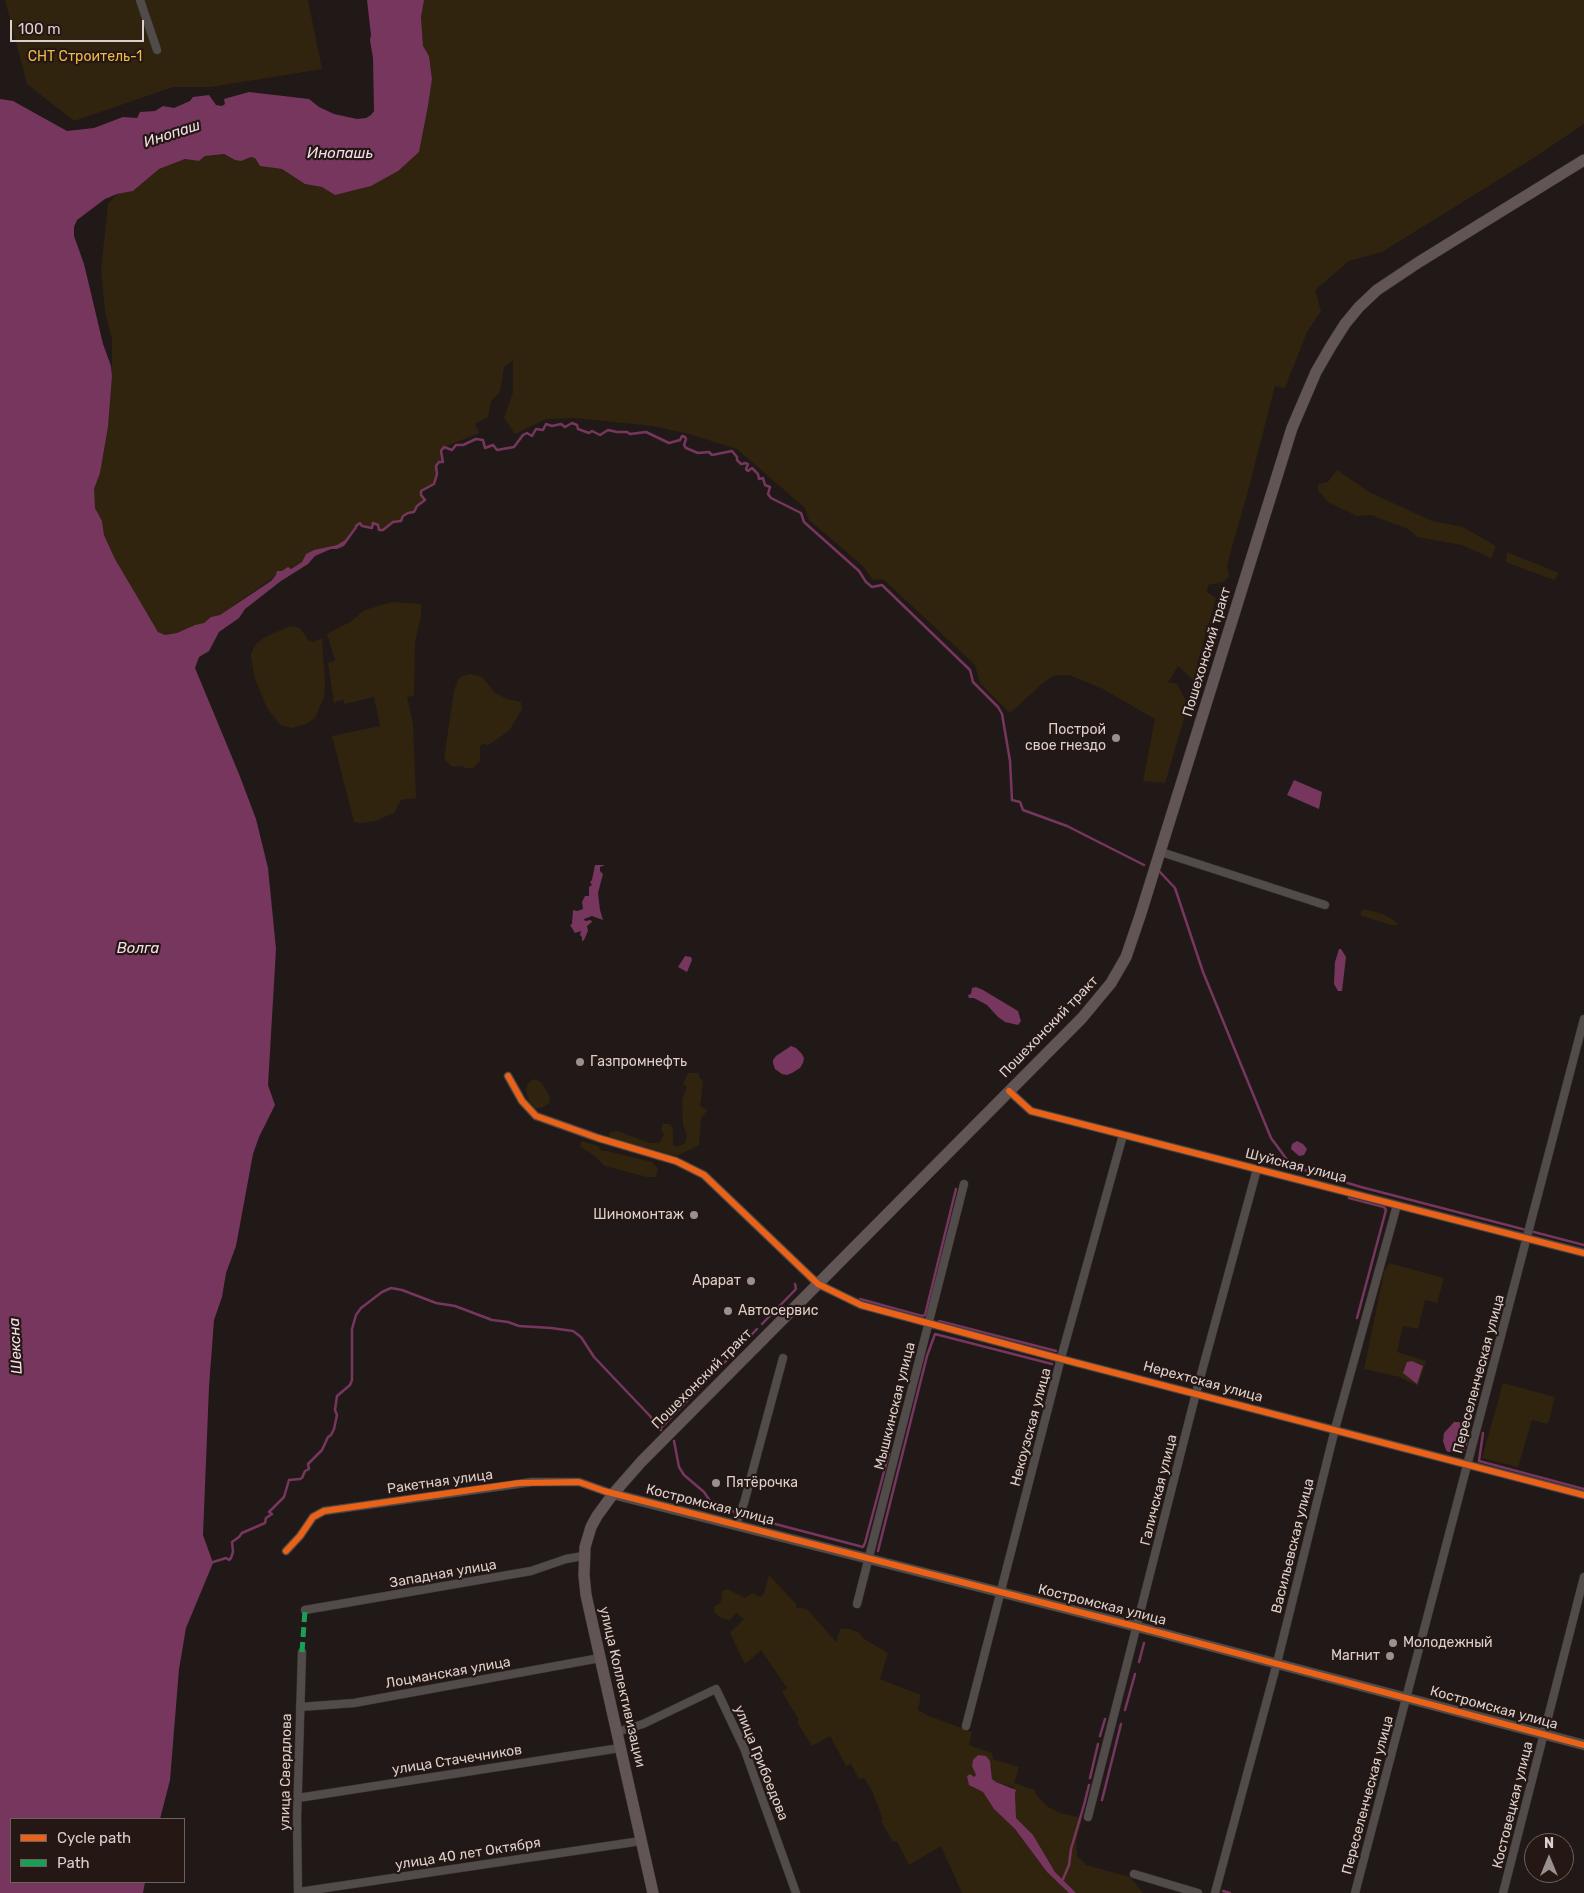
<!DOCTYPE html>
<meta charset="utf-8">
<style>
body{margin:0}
#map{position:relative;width:1584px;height:1893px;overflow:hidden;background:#211917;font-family:Rubik,sans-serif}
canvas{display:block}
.legend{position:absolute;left:10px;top:1818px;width:175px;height:65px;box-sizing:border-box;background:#251713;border:1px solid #6e615e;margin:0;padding:6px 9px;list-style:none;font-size:15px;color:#dbd0ce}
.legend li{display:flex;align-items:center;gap:10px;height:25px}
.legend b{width:25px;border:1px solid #6e615e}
.north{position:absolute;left:1524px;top:1833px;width:50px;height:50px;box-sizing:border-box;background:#251713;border:1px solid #6e615e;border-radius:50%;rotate:0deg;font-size:14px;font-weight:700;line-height:20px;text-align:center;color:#dbd0ce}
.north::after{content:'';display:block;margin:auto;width:18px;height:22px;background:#9a908e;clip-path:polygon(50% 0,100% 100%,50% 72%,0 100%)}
.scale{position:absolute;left:10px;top:20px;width:134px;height:22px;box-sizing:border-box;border:2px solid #dbd0ce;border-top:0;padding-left:6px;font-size:15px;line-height:18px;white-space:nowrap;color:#dbd0ce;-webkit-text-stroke:4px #251713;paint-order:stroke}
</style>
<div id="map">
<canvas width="1584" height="1893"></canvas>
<ul class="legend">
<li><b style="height:6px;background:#ea6118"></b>Cycle path</li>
<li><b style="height:6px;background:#1a9f57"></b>Path</li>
</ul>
<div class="north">N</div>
<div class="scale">100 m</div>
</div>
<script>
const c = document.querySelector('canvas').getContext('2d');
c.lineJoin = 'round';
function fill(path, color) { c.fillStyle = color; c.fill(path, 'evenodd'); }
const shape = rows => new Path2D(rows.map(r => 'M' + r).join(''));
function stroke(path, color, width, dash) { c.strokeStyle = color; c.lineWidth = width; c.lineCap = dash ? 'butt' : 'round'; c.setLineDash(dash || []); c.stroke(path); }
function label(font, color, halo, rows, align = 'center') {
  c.font = font + ' Rubik,sans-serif'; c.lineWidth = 4.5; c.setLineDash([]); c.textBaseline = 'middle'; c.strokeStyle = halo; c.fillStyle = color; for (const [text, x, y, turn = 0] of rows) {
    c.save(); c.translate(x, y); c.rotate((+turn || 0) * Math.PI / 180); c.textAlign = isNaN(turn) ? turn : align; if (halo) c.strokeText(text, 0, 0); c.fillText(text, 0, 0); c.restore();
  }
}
fill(shape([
 [5,0,308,0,322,69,211,87,173,87,74,121,27,84],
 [424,0,1584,0,1584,124,1532,159,1382,252,1349,261,1315,290,1321,311,1307,332,1285,388,1275,386,1249,487,1227,565,1229,576,1223,582,1208,585,1207,592,1216,598,1197,664,1201,667,1197,679,1193,680,1178,666,1168,682,1177,684,1185,699,1186,712,1165,783,1143,781,1155,719,1103,689,1069,675,1055,675,1044,682,1010,713,980,683,975,665,883,579,873,580,863,566,809,520,805,508,737,449,689,434,653,426,575,418,546,419,515,434,504,418,513,392,513,360,504,367,500,392,491,401,488,417,475,424,479,433,444,447,441,451,443,462,439,462,436,466,437,474,434,484,421,492,421,496,425,500,417,506,414,512,408,513,403,516,401,521,393,522,383,530,379,530,378,524,373,523,372,528,362,526,360,523,357,524,345,540,337,545,314,550,306,554,302,562,290,569,287,568,220,615,211,617,204,623,195,625,177,633,165,635,158,632,115,559,104,535,102,521,95,508,94,500,94,489,100,473,108,427,112,376,112,339,105,312,101,269,108,204,117,194,133,191,159,169,185,159,199,161,205,156,224,154,235,160,241,161,251,157,255,158,260,166,282,169,305,184,322,187,335,195,419,152,428,106,432,79,429,56,423,46,421,17],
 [1337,470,1369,492,1432,521,1463,527,1496,546,1491,558,1462,545,1417,537,1408,529,1371,515,1357,516,1328,502,1318,490,1318,484,1328,482],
 [1507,552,1559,573,1554,580,1506,562],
 [392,602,421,604,421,615,415,642,414,696,407,697,413,724,416,798,401,800,394,813,375,821,361,823,354,822,332,736,380,726,374,697,345,704,343,699,334,703,328,663,335,660,327,634,350,622,365,610],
 [290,626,300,628,308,640,314,642,322,638,325,683,324,697,315,718,308,723,293,728,280,725,267,708,255,679,251,658,251,653,256,644,265,637],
 [471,674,482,677,495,693,507,699,521,702,522,709,509,731,488,745,484,744,480,745,480,761,473,768,466,768,462,766,452,767,444,759,454,690,458,680,462,676],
 [1363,909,1383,914,1395,921,1397,925,1392,925,1362,916,1360,913],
 [688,1073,698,1073,703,1083,700,1106,707,1110,701,1119,699,1145,677,1156,610,1138,609,1133,617,1131,650,1143,659,1143,664,1135,661,1129,663,1124,670,1124,673,1129,673,1145,678,1147,685,1143,687,1136,683,1124,682,1100,687,1087,683,1084],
 [534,1079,541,1082,550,1097,549,1103,542,1108,536,1108,529,1101,526,1091,528,1083],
 [582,1141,598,1146,602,1151,607,1151,652,1162,658,1169,656,1177,647,1177,605,1166,592,1154,580,1147],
 [1389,1263,1444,1278,1437,1303,1425,1300,1418,1329,1403,1326,1397,1352,1426,1361,1418,1386,1400,1377,1364,1369,1384,1272],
 [1503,1383,1555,1397,1548,1424,1532,1420,1518,1467,1482,1458],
 [769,1575,796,1604,796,1608,802,1608,808,1610,836,1642,840,1629,850,1629,859,1633,864,1639,888,1653,880,1679,921,1695,918,1710,929,1716,972,1732,969,1745,992,1753,993,1759,1019,1767,1014,1783,1035,1790,1036,1795,1048,1807,1060,1813,1078,1817,1082,1820,1076,1842,1077,1856,1086,1865,1130,1877,1143,1893,1076,1893,1055,1872,1033,1835,1016,1818,1015,1793,1013,1787,996,1782,992,1779,991,1766,973,1760,972,1766,976,1775,974,1777,973,1787,983,1792,994,1809,1015,1829,1047,1872,1069,1893,962,1893,941,1846,909,1865,897,1841,893,1842,881,1821,883,1819,872,1791,864,1778,859,1779,851,1764,846,1766,830,1736,812,1746,797,1722,799,1720,782,1692,787,1688,761,1650,745,1664,730,1633,744,1619,736,1613,730,1620,721,1618,715,1613,714,1607,721,1602,722,1591,727,1589,745,1598,752,1593,761,1597,764,1593]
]), '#30240e');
fill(shape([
 [367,0,424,0,421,17,423,46,429,56,432,79,428,106,419,152,398,171,371,186,335,195,322,187,305,184,282,169,260,166,255,158,251,157,241,161,235,160,224,154,205,156,199,161,185,159,159,169,133,191,117,194,105,199,77,220,74,227,74,236,84,264,103,344,111,366,112,376,108,427,100,473,94,489,95,508,102,521,104,535,115,559,158,632,165,635,177,633,195,625,204,623,211,617,220,615,271,581,276,575,277,571,282,571,288,567,291,569,302,562,306,554,314,550,337,545,345,540,357,524,357,528,344,546,337,549,331,549,315,556,308,564,281,581,245,609,239,618,219,632,209,651,199,657,195,668,239,774,256,819,268,868,276,949,268,1085,275,1105,259,1137,253,1154,236,1246,226,1273,222,1297,214,1320,209,1387,203,1535,213,1563,186,1628,179,1669,170,1780,160,1819,11,1819,11,1882,145,1882,143,1893,0,1893,0,99,13,101,67,131,94,128,123,117,137,118,140,112,155,111,163,106,174,108,190,101,193,97,209,95,216,105,222,106,225,104,224,99,249,92,309,99,319,107,334,114,357,119,366,118,371,115,374,111,373,58,370,40,371,35],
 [1294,780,1322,792,1319,809,1287,795],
 [595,865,605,865,600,867,600,871,603,874,598,893,600,910,603,920,592,916,584,919,585,921,591,920,592,922,587,926,588,931,584,940,582,941,582,937,580,935,581,931,575,933,570,925,572,924,573,910,577,911,583,909,582,902,585,896,589,896,589,887,592,885,590,882,592,880],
 [1339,949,1341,949,1346,957,1342,991,1338,991,1334,984,1335,962],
 [685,956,691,957,692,960,687,972,678,967],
 [976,987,983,990,1018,1011,1021,1021,1018,1025,1005,1022,998,1017,987,1005,974,998,969,998,968,995,971,994,972,988],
 [791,1046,796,1048,802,1054,804,1058,803,1063,800,1068,792,1073,787,1075,782,1074,775,1069,773,1063,773,1060,776,1056],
 [1297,1141,1303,1144,1307,1149,1304,1155,1299,1156,1291,1149,1292,1144],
 [1412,1361,1423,1366,1417,1384,1403,1373,1407,1362],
 [1454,1422,1459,1422,1463,1425,1468,1435,1467,1445,1464,1451,1448,1452,1446,1450,1443,1441,1444,1433],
 [978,1755,986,1756,990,1761,992,1779,996,1782,1016,1790,1015,1793,1016,1818,1033,1835,1055,1872,1076,1893,1069,1893,1047,1872,1015,1829,994,1809,983,1792,969,1785,967,1776,970,1774,974,1777,976,1775,972,1766,973,1760]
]), '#77365e');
stroke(shape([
 [356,526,360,523,362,526,372,528,373,523,378,525,379,530,383,530,393,522,401,521,403,516,408,513,414,512,417,506,425,500,421,495,421,491,434,484,437,474,436,466,439,462,443,462,441,451,444,447,452,450,456,445,463,445,476,439,483,440,485,448,493,445,497,450,514,447,523,435,527,433,532,436,536,429,543,430,546,424,552,426,561,424,565,427,572,423,577,425,578,429,589,433,592,431,600,435,608,430,617,432,627,432,630,434,646,432,669,443,680,440,682,436,685,437,686,439,684,445,686,448,698,453,709,452,712,455,732,451,737,457,737,460,741,464,746,463,748,464,746,469,748,471,752,468,758,474,759,479,763,478,765,485,770,487,768,494,771,498,801,513,804,522,859,571,866,582,872,587,882,585,970,670,973,682,998,707,1002,714,1010,761,1012,800,1020,802,1023,810,1067,826,1144,865],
 [1159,871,1175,888,1203,972,1271,1138,1288,1161,1299,1171,1305,1170,1361,1187,1584,1245],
 [1349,1198,1384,1207,1386,1210,1357,1318],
 [860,1299,922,1316,925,1315,956,1189],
 [939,1321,1056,1351],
 [762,1324,796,1289,795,1284],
 [660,1429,757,1329],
 [1483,1433,1479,1461,1584,1489],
 [674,1441,679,1467,684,1475,704,1492,710,1501,718,1503,736,1513],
 [741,1515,863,1547,865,1543,889,1453],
 [878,1551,927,1356,935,1334,1052,1364],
 [210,1563,226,1558,229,1560,231,1558,233,1552,232,1542,239,1537,242,1533,265,1523,266,1518,272,1514,269,1512,284,1497,289,1480,300,1479,302,1478,305,1471,309,1469,308,1464,322,1450,328,1437,331,1435,334,1429,337,1415,335,1410,337,1396,350,1385,352,1380,352,1329,356,1315,361,1308,382,1292,391,1288,402,1290,436,1303,455,1306,492,1320,508,1322,519,1326,551,1328,573,1331,581,1337,594,1357,650,1416,657,1427,661,1430],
 [1139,1662,1144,1643],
 [1125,1710,1135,1674],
 [1100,1736,1105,1719],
 [1090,1778,1098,1744],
 [1102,1800,1121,1724],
 [1063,1879,1069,1865,1071,1849,1084,1805,1089,1785],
 [1223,1891,1230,1893]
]), '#77365e', 2.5);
const street = shape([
 [140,0,157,50],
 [1161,852,1325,905],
 [508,1076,522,1101,536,1116,598,1138,676,1161,704,1175,818,1284,861,1305,1054,1357,1584,1495],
 [1009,1091,1031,1111,1584,1253],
 [736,1524,744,1503,783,1358],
 [286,1551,300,1536,313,1517,324,1511,532,1482,579,1482,613,1494],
 [857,1604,964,1184],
 [305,1610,531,1571,566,1559,583,1556],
 [300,1707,354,1703,600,1658],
 [966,1726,1061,1358,1123,1135],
 [617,1732,643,1724,716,1689,744,1748,796,1893],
 [298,1798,620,1748],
 [1088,1817,1196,1393,1257,1169],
 [1134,1874,1198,1893],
 [299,1892,641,1841],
 [298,1893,297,1819,302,1652],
 [1215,1893,1277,1663,1335,1429,1397,1205],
 [1355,1893,1584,1019],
 [1503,1893,1584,1577]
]);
const secondary = shape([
 [613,1494,1138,1627,1584,1745]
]);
const primary = shape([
 [653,1893,586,1595,584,1575,585,1547,591,1527,597,1516,613,1494,641,1462,1082,1018,1111,983,1126,957,1140,916,1292,428,1316,372,1331,346,1345,324,1359,307,1377,290,1419,262,1584,160]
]);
stroke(street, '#3c3634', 9);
stroke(secondary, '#3c3634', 11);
stroke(primary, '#3c3634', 12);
stroke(street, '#514b49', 8);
stroke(secondary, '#514b49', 10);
stroke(primary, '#615555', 11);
stroke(shape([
 [302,1652,305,1610]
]), '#1a9f57', 5, [10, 5]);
stroke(shape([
 [508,1076,522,1101,536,1116,598,1138,676,1161,704,1175,818,1284,861,1305,1054,1357,1584,1495],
 [1009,1091,1031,1111,1584,1253],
 [286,1551,300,1536,313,1517,324,1511,519,1483,579,1482,604,1491,1138,1627,1584,1745]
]), '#ea6118', 6);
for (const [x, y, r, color] of [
 [1116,738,5,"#9a908e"],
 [580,1062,5,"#9a908e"],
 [694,1215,5,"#9a908e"],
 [751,1281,5,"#9a908e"],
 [728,1311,5,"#9a908e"],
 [716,1483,5,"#9a908e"],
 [1393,1643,5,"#9a908e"],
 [1390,1656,5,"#9a908e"]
]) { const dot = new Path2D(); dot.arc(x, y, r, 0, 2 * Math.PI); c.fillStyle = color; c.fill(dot); stroke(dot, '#251713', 2); }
label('14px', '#eeba46', '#251713', [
 ["СНТ Строитель-1",85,57]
]);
label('14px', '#dbd0ce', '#251713', [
 ["Пошехонский тракт",1207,652,-73],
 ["Пошехонский тракт",1049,1027,-46],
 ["Шуйская улица",1296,1166,14],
 ["Переселенческая улица",1479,1374,-75],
 ["Пошехонский тракт",702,1379,-45],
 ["Нерехтская улица",1203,1382,15],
 ["Мышкинская улица",895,1406,-76],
 ["Некоузская улица",1031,1427,-75],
 ["Ракетная улица",440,1482,-8],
 ["Галичская улица",1159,1490,-76],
 ["Костромская улица",710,1505,14],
 ["Васильевская улица",1293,1546,-76],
 ["Западная улица",443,1574,-10],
 ["Костромская улица",1102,1605,14],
 ["Лоцманская улица",448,1673,-10],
 ["улица Коллективизации",622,1687,77],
 ["Костромская улица",1494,1708,15],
 ["улица Стачечников",457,1760,-9],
 ["улица Грибоедова",761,1763,68],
 ["улица Свердлова",286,1772,-89],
 ["Переселенческая улица",1368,1795,-75],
 ["Костовецкая улица",1513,1805,-76],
 ["улица 40 лет Октября",468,1854,-9]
]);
label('14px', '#dbd0ce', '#251713', [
 ["Построй",1106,730],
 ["свое гнездо",1106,746],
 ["Газпромнефть",590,1062,"left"],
 ["Шиномонтаж",684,1215],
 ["Арарат",741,1281],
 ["Автосервис",738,1311,"left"],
 ["Пятёрочка",726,1483,"left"],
 ["Молодежный",1403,1643,"left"],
 ["Магнит",1380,1656]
], 'right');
label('italic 15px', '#f3dde9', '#251713', [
 ["Инопаш",172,134,-18],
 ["Инопашь",340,154],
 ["Волга",138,949],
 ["Шексна",16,1346,-93]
]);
</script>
